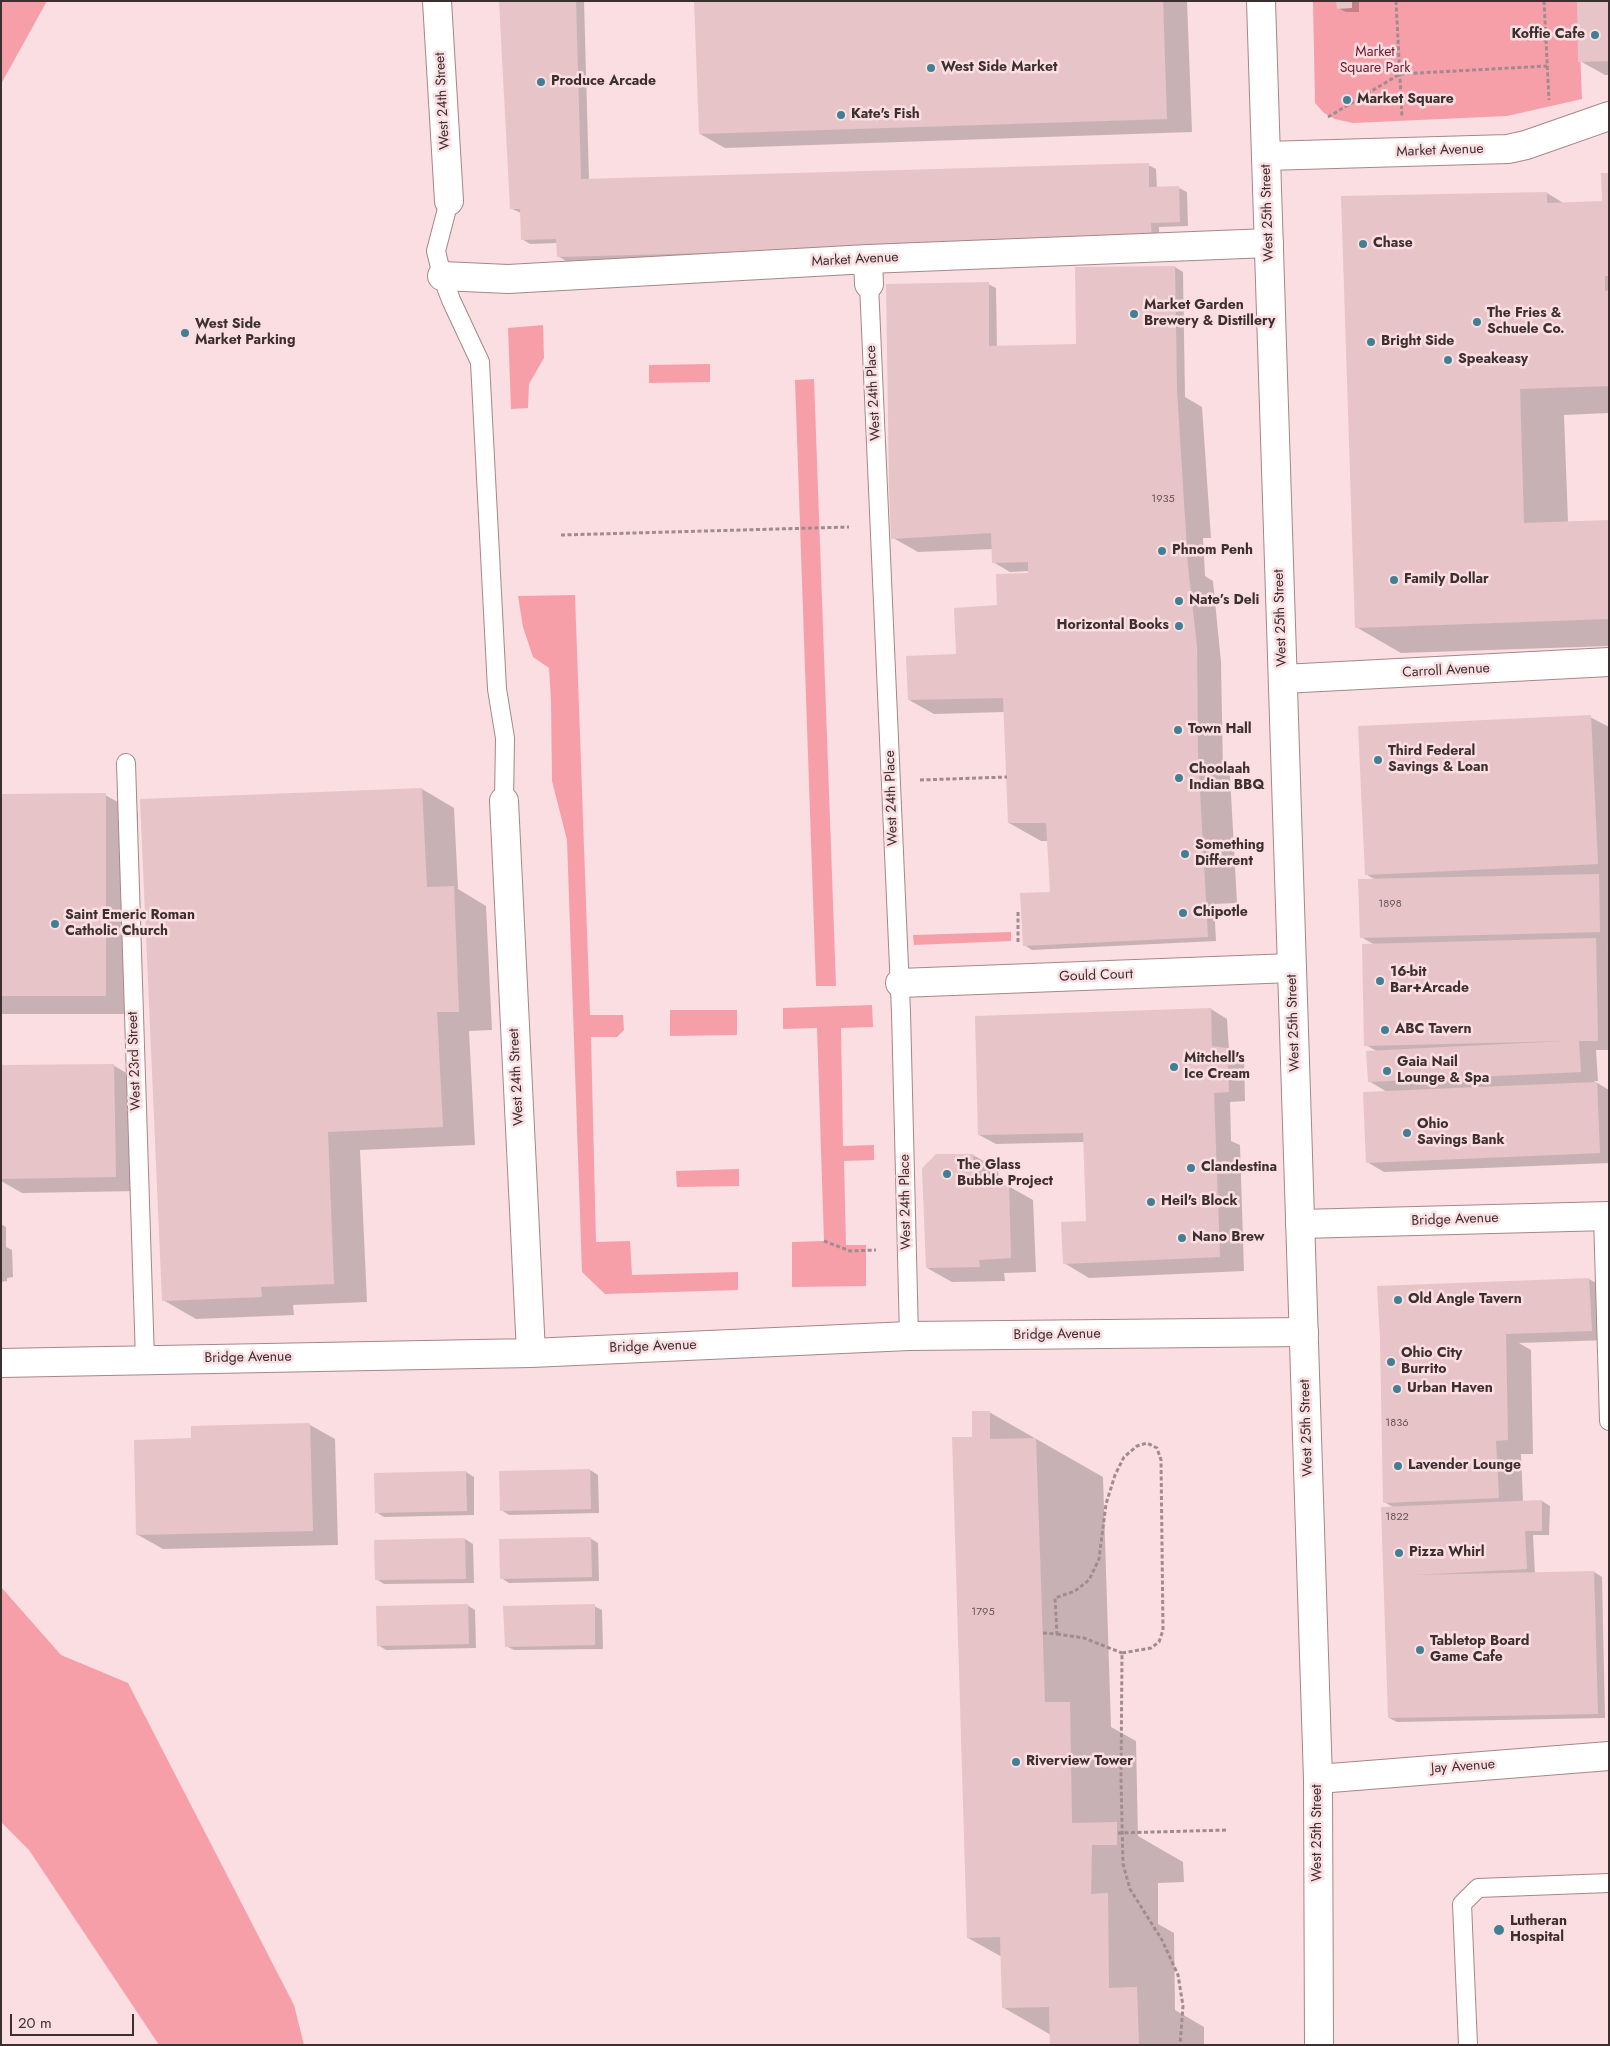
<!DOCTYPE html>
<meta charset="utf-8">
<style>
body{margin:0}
#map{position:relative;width:1610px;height:2046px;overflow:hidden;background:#fbdee1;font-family:Jost,sans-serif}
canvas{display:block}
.frame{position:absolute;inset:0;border:2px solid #3c2f30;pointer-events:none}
.scale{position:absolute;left:10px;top:2014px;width:124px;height:22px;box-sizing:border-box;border:2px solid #3c2f30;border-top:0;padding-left:6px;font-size:15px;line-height:18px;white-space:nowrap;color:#3c2f30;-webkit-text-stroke:4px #fbdee1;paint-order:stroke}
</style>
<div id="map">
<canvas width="1610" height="2046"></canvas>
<div class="frame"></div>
<div class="scale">20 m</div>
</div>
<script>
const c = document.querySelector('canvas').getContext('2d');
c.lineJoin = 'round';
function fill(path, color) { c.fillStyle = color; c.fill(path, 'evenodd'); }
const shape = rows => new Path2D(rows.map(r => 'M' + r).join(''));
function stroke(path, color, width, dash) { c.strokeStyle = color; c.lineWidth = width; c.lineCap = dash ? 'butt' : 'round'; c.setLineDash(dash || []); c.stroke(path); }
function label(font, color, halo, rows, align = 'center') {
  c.font = font + ' Jost,sans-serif'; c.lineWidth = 5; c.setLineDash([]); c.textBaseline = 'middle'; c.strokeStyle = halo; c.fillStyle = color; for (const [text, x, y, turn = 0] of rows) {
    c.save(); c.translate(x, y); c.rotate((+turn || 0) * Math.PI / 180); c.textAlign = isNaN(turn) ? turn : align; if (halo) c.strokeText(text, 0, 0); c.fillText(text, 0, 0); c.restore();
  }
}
fill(shape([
 [1,1,47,1,1,84],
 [1313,1,1578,1,1582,99,1507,116,1353,123,1335,119,1324,113,1315,103],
 [543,325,544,358,529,384,528,408,511,409,508,328],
 [710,364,710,382,649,383,649,365],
 [814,379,836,986,816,986,795,380],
 [575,595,590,1015,623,1015,624,1030,617,1037,591,1037,596,1242,630,1241,632,1275,738,1272,738,1290,605,1294,582,1272,567,840,552,781,551,701,549,668,533,657,523,627,518,596],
 [1011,932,1011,941,914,945,913,935],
 [872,1005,873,1027,841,1028,843,1146,874,1145,874,1160,844,1161,846,1245,866,1245,866,1286,792,1287,792,1242,824,1241,817,1028,783,1029,783,1008],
 [670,1010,737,1010,737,1035,670,1036],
 [739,1169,739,1186,677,1187,676,1171],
 [1,1587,61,1655,128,1683,294,2005,304,2045,159,2045,29,1850,1,1822]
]), '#f69fa9');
fill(shape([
 [500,1,584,1,589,180,1148,165,1156,169,1157,188,1179,188,1187,192,1188,226,1159,227,1159,245,566,261,558,256,557,243,530,244,522,239,521,213,512,209],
 [695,1,1187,1,1192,132,725,148,700,134],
 [1338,1,1359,1,1359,12,1346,12,1338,8],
 [1609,1,1609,75,1605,75,1580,61],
 [1609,174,1609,413,1564,415,1568,522,1609,521,1609,646,1401,653,1356,627,1547,193,1565,204,1603,202],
 [1175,267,1183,272,1185,397,1202,407,1211,538,1203,538,1205,576,1213,581,1221,662,1223,772,1230,776,1237,903,1214,904,1216,941,1032,950,1024,945,1051,893,1048,841,1041,841,1009,823,1005,712,934,714,909,700,957,655,998,606,1029,574,1029,571,1010,572,993,562,993,549,918,552,893,538,988,284,996,288,997,347,1077,345],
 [1590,717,1609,727,1609,946,1607,946,1609,947,1609,1050,1596,1050,1598,1081,1594,1081,1609,1090,1609,1163,1384,1172,1367,1162,1387,1092,1369,1081,1378,1052,1366,1045,1375,945,1361,937,1376,880,1367,875],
 [422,789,454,808,458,889,486,906,492,1030,469,1031,475,1145,360,1150,367,1302,293,1305,294,1315,196,1319,163,1300],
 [1,795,105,795,138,813,138,1014,1,1014],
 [1211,1009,1227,1019,1229,1050,1244,1058,1245,1101,1230,1102,1231,1141,1240,1145,1244,1271,1089,1278,1064,1263,1087,1222,1084,1142,996,1144,979,1135],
 [113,1065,138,1080,141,1191,22,1193,1,1181,1,1067],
 [973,1155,998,1169,999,1186,1008,1186,1033,1200,1036,1272,1004,1273,1005,1281,952,1282,927,1268],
 [1,1224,6,1227,6,1247,12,1250,13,1277,7,1278,7,1281,1,1282],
 [1589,1279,1606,1289,1609,1340,1519,1343,1531,1350,1533,1454,1521,1454,1523,1502,1542,1501,1550,1506,1549,1535,1533,1535,1535,1574,1594,1572,1602,1577,1605,1718,1397,1722,1389,1718,1393,1507,1384,1502,1382,1339,1378,1287],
 [989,1412,1103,1477,1111,1727,1136,1741,1138,1836,1183,1862,1184,1882,1158,1883,1158,1924,1174,1933,1175,2010,1204,2027,1204,2045,1051,2045,1051,2035,1004,2008,1002,1957,968,1938,974,1438],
 [310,1425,335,1439,338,1545,163,1549,138,1535,193,1440,193,1427],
 [590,1470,598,1475,599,1513,509,1515,501,1510],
 [466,1472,474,1477,474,1515,384,1517,376,1512],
 [590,1538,598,1543,599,1581,509,1583,501,1578],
 [465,1539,473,1544,474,1583,384,1584,376,1579],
 [467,1605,475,1610,476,1648,386,1650,378,1645],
 [594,1606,602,1610,603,1649,514,1650,506,1646]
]), '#0003');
fill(shape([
 [499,1,576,1,581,179,1149,163,1149,187,1179,186,1180,222,1151,223,1152,241,557,257,556,239,521,240,520,209,510,209],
 [694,1,1163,1,1167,119,699,134],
 [1336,1,1352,1,1352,8,1337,9],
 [1577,1,1609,1,1609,61,1578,62],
 [1601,173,1609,173,1609,276,1605,276,1605,291,1609,290,1609,386,1520,389,1524,523,1609,520,1609,619,1355,628,1341,196,1547,192,1547,203,1602,201],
 [1175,266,1177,391,1188,566,1197,647,1198,756,1208,937,1023,946,1020,893,1050,892,1046,823,1008,823,1003,698,908,700,906,656,956,654,954,608,997,605,996,574,1028,573,1028,562,992,563,991,533,891,539,889,486,886,284,989,282,989,346,1076,344,1075,267],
 [1591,715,1598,864,1365,875,1358,726],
 [422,788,427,887,454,886,459,1012,437,1012,443,1127,328,1132,334,1284,261,1287,262,1297,162,1301,140,799],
 [106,793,106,996,1,996,1,794],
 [1599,874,1600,932,1360,938,1358,879],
 [1596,938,1598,1041,1579,1041,1581,1072,1368,1082,1366,1051,1565,1041,1364,1046,1362,944],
 [1211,1008,1212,1046,1227,1048,1229,1092,1214,1093,1220,1257,1063,1264,1061,1222,1086,1221,1083,1133,978,1135,975,1016],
 [114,1064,116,1177,1,1179,1,1065],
 [1597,1082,1600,1153,1366,1163,1363,1092],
 [936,1154,973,1154,976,1185,1009,1185,1011,1258,979,1260,980,1267,926,1268,922,1168],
 [1589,1278,1592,1331,1506,1334,1508,1440,1496,1441,1499,1498,1383,1503,1380,1339,1377,1286],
 [972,1411,990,1411,990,1439,1036,1438,1045,1702,1070,1702,1072,1823,1117,1822,1117,1845,1092,1845,1091,1894,1108,1893,1109,1988,1137,1987,1139,2045,1050,2045,1049,2007,1002,2008,1000,1937,967,1938,952,1437,972,1437],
 [310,1423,313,1531,136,1535,134,1440,191,1438,191,1426],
 [590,1469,591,1509,500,1511,499,1471],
 [466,1471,467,1511,375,1513,374,1473],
 [1542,1500,1542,1531,1525,1531,1527,1569,1413,1575,1594,1571,1598,1714,1388,1718,1381,1507],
 [591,1537,592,1577,500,1579,499,1539],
 [465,1538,466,1579,375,1580,374,1540],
 [468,1604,469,1644,377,1646,376,1606],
 [595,1604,595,1645,505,1647,503,1606]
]), '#e7c4c7');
const lane = shape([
 [449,201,436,251,442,276,451,300,480,362,497,689,505,738,504,801],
 [869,284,901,1012,909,1336],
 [126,763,145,1360],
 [1603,1216,1609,1421],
 [1468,2045,1462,1904,1478,1888,1609,1883]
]);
const street = shape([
 [437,1,449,201],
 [1266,156,1508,149,1526,145,1609,116],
 [868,259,869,284],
 [442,276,508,279,868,259,1269,243],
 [1283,679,1609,662],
 [504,801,531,1353],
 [900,983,1292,968],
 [1300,1224,1609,1216],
 [1,1363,531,1353,909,1336,1304,1332],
 [1318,1779,1609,1756]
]);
const primary = shape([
 [1261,1,1318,1779,1319,2045]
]);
stroke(lane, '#a78689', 20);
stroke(street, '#a78689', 30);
stroke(primary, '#a78689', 30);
stroke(shape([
 [1396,1,1402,117],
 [1544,1,1549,100],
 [1328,117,1400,74,1547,66],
 [561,535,849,527],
 [920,780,1007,777],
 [1018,912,1018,943],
 [824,1241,850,1251,876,1250],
 [1043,1633,1057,1634,1055,1598,1075,1591,1089,1580,1099,1559,1106,1504,1115,1475,1124,1457,1137,1446,1147,1443,1157,1448,1161,1460,1163,1630,1159,1642,1151,1648,1122,1653,1121,1779,1123,1864,1130,1889,1162,1940,1178,1975,1183,2006,1180,2045],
 [1057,1634,1084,1638,1122,1653],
 [1118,1833,1227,1830]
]), '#a18b8e', 3, [4, 2.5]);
stroke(lane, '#fff', 18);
stroke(street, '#fff', 28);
stroke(primary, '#fff', 28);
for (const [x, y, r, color] of [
 [1595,35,5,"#418094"],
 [931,68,5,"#418094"],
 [541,82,5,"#418094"],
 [1347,100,5,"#418094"],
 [841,115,5,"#418094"],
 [1363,244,5,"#418094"],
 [1134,314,5,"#418094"],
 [1477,322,5,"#418094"],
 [185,333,5,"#418094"],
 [1371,342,5,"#418094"],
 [1448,360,5,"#418094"],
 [1162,551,5,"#418094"],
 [1394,580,5,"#418094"],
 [1179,601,5,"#418094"],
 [1179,626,5,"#418094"],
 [1178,730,5,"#418094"],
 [1378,760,5,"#418094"],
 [1179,778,5,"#418094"],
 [1185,854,5,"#418094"],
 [1183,913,5,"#418094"],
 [55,924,5,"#418094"],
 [1380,981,5,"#418094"],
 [1385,1030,5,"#418094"],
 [1174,1067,5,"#418094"],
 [1387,1071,5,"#418094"],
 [1407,1133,5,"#418094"],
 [1191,1168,5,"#418094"],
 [947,1174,5,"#418094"],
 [1151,1202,5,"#418094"],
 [1182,1238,5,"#418094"],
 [1398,1300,5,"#418094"],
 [1391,1362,5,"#418094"],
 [1397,1389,5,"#418094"],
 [1398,1466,5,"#418094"],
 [1399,1553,5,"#418094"],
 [1420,1650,5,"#418094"],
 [1016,1762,5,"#418094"],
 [1499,1930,6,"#418094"]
]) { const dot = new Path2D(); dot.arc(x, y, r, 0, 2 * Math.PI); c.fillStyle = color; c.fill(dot); stroke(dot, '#fbdee1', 2); }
label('11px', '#675456', null, [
 ["1935",1163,499],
 ["1898",1390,904],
 ["1836",1397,1423],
 ["1822",1397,1517],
 ["1795",983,1612]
]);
label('bold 14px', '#3c2f30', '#fbdee1', [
 ["Koffie Cafe",1585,35,"right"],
 ["West Side Market",941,68],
 ["Produce Arcade",551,82],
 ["Market Square",1357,100],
 ["Kate's Fish",851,115],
 ["Chase",1373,244],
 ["Market Garden",1144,306],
 ["Brewery & Distillery",1144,322],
 ["The Fries &",1487,314],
 ["Schuele Co.",1487,330],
 ["West Side",195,325],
 ["Market Parking",195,341],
 ["Bright Side",1381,342],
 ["Speakeasy",1458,360],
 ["Phnom Penh",1172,551],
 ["Family Dollar",1404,580],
 ["Nate’s Deli",1189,601],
 ["Horizontal Books",1169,626,"right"],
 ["Town Hall",1188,730],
 ["Third Federal",1388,752],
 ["Savings & Loan",1388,768],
 ["Choolaah",1189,770],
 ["Indian BBQ",1189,786],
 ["Something",1195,846],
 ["Different",1195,862],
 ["Chipotle",1193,913],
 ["Saint Emeric Roman",65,916],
 ["Catholic Church",65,932],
 ["16-bit",1390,973],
 ["Bar+Arcade",1390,989],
 ["ABC Tavern",1395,1030],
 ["Mitchell's",1184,1059],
 ["Ice Cream",1184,1075],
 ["Gaia Nail",1397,1063],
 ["Lounge & Spa",1397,1079],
 ["Ohio",1417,1125],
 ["Savings Bank",1417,1141],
 ["The Glass",957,1166],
 ["Bubble Project",957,1182],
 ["Clandestina",1201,1168],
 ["Heil's Block",1161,1202],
 ["Nano Brew",1192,1238],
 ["Old Angle Tavern",1408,1300],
 ["Ohio City",1401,1354],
 ["Burrito",1401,1370],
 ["Urban Haven",1407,1389],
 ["Lavender Lounge",1408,1466],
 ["Pizza Whirl",1409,1553],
 ["Tabletop Board",1430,1642],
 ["Game Cafe",1430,1658],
 ["Riverview Tower",1026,1762],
 ["Lutheran",1510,1922],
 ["Hospital",1510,1938]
], 'left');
label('14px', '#6e152b', '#fbdee1', [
 ["Market",1375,53],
 ["Square Park",1375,69]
]);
label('14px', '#3c2f30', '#fbdee1', [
 ["West 24th Street",443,101,-93],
 ["Market Avenue",1440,151,-2],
 ["West 25th Street",1268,213,-92],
 ["Market Avenue",855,260,-3],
 ["West 24th Place",874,393,-93],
 ["West 25th Street",1281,618,-92],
 ["Carroll Avenue",1446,671,-3],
 ["West 24th Place",892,798,-92],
 ["Gould Court",1096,976,-2],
 ["West 25th Street",1294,1023,-92],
 ["West 23rd Street",135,1061,-92],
 ["West 24th Street",517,1077,-93],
 ["West 24th Place",906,1202,-91],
 ["Bridge Avenue",1455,1220,-2],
 ["Bridge Avenue",1057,1335,-1],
 ["Bridge Avenue",653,1347,-2],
 ["Bridge Avenue",248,1358,-1],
 ["West 25th Street",1307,1428,-92],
 ["Jay Avenue",1463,1767,-4],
 ["West 25th Street",1318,1833,-90]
]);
</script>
